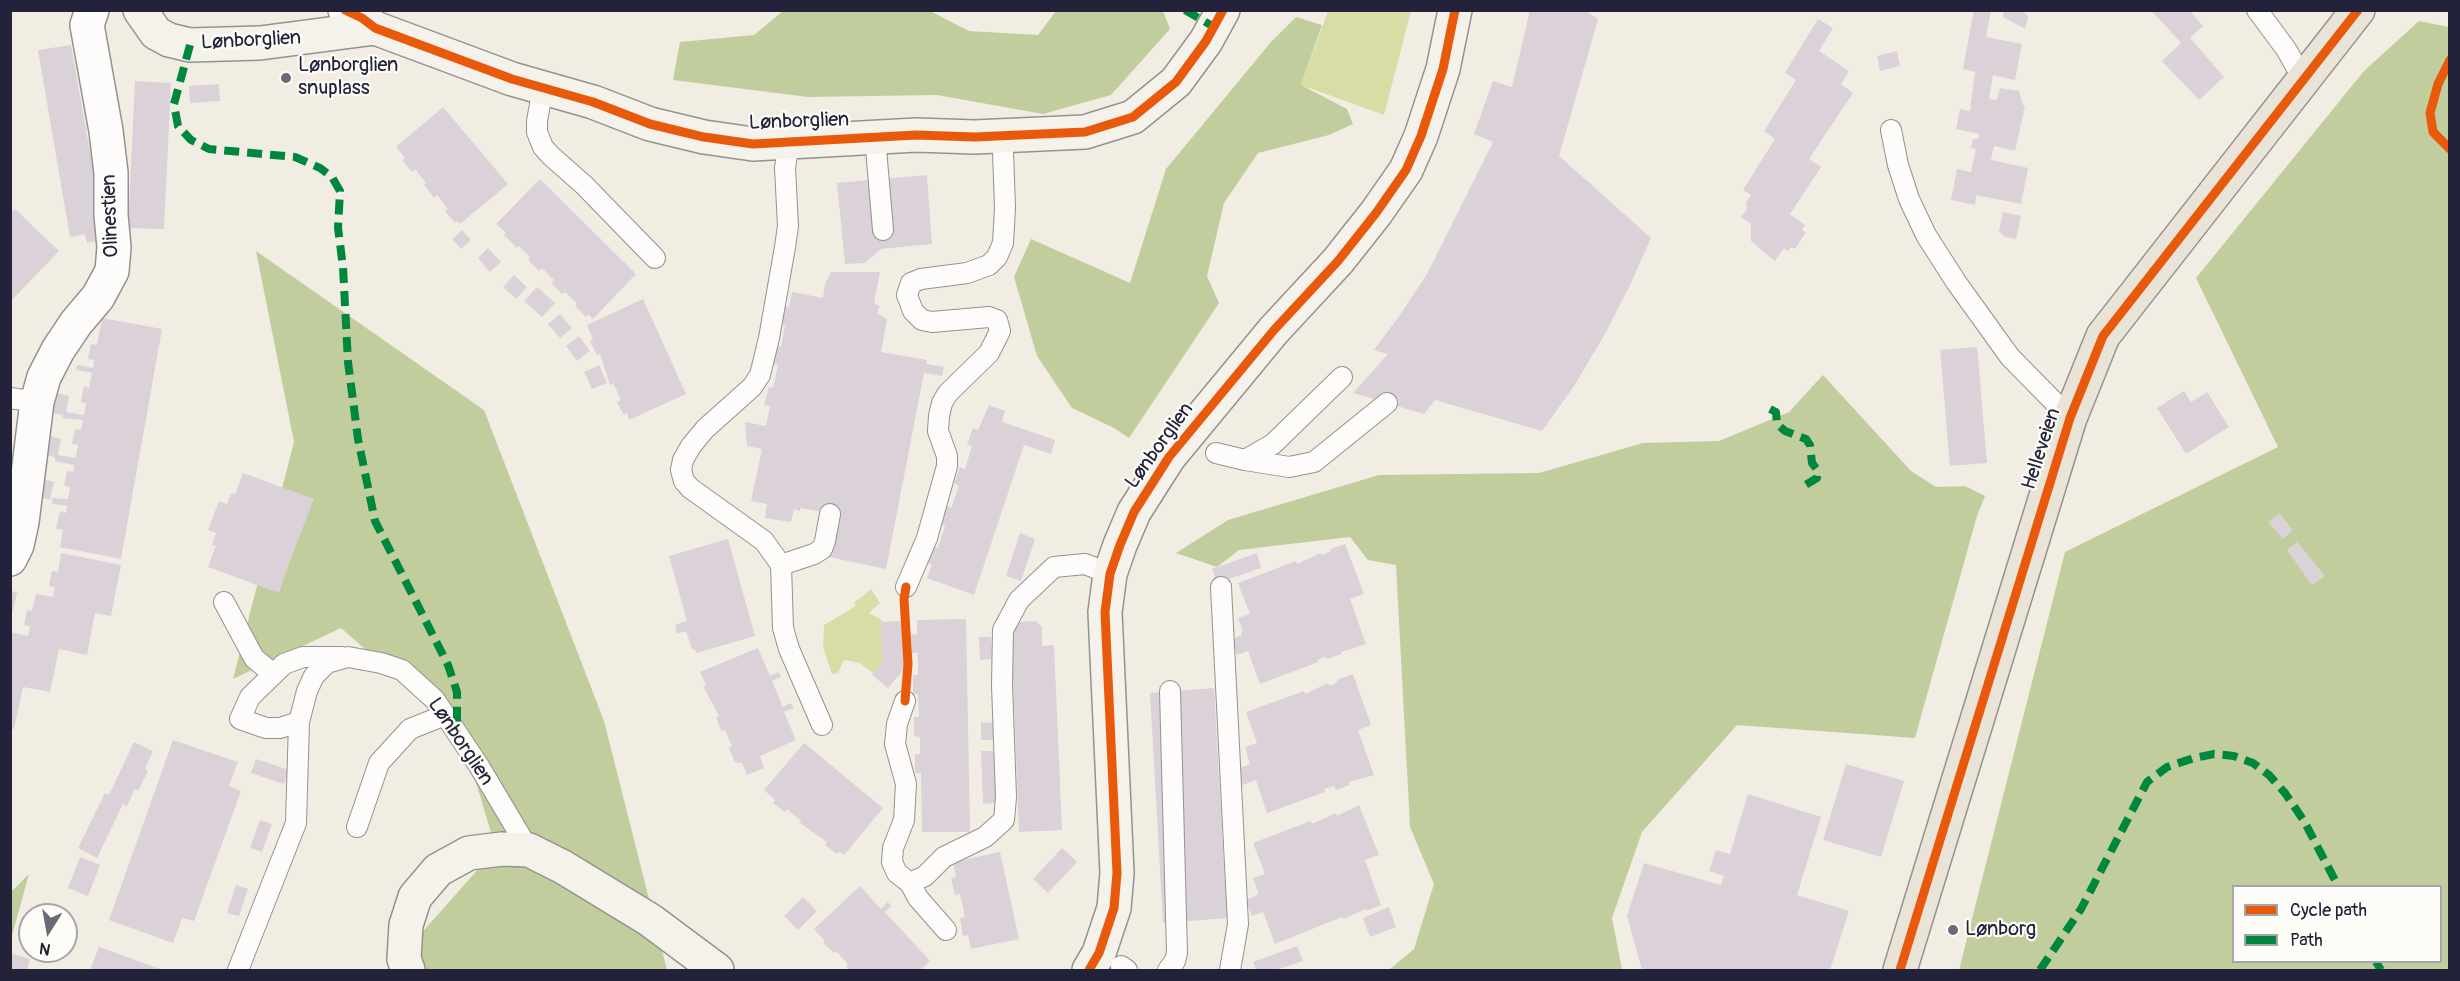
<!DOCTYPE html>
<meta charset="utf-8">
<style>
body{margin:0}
#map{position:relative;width:2460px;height:981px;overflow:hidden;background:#f2ede3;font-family:Pangolin,sans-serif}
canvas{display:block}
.frame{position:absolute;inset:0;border:12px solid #22223b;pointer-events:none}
.legend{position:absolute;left:2232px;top:885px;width:210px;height:78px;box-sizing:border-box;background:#fdfcf7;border:2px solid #a5a5ac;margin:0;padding:8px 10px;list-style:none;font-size:18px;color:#22223b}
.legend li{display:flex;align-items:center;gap:12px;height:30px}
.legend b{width:30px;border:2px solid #a5a5ac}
.north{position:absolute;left:18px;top:903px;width:60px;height:60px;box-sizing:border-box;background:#fdfcf7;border:2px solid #a5a5ac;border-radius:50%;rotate:191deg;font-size:16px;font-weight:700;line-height:24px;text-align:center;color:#22223b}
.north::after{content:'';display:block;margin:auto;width:21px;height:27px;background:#6b6976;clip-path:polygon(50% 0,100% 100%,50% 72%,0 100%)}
</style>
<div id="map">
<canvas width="2460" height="981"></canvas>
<div class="frame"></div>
<ul class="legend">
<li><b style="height:8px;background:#e8590c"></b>Cycle path</li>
<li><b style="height:8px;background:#00873e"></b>Path</li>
</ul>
<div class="north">N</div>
</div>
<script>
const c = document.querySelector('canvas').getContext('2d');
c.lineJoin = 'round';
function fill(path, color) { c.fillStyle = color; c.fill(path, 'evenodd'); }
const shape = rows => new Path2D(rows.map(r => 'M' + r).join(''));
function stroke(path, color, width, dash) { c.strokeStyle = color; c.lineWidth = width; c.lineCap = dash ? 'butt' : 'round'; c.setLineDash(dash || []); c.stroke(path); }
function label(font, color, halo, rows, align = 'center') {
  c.font = font + ' Pangolin,sans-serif'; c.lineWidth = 4.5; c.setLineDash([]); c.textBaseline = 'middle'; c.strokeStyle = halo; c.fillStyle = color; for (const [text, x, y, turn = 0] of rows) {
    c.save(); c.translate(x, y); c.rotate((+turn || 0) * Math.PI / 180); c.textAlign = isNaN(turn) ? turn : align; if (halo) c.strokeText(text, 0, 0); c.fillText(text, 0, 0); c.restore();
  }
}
fill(shape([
 [1328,11,1411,11,1384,115,1301,85],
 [871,589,880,603,869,613,882,620,883,661,873,673,860,663,844,660,838,673,832,674,823,647,824,625,856,606,854,603]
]), '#d8dda5');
fill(shape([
 [1163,11,1170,29,1111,95,1043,114,937,95,808,97,673,80,680,42,754,35,783,11,930,11,969,31,1038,35,1056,11],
 [1296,17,1322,25,1301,85,1347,109,1353,124,1329,135,1258,153,1224,203,1207,276,1219,303,1129,438,1114,428,1072,408,1037,356,1014,277,1031,239,1130,283,1166,169,1271,42],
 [2419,21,2449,27,2449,970,1959,970,2065,552,2278,447,2196,278,2364,71],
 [2234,886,2440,886,2440,962,2234,962],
 [256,251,484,410,604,721,667,970,412,970,418,937,496,849,461,733,341,628,233,679,294,442],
 [1823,375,1911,471,1936,487,1965,486,1985,496,1977,516,1915,738,1737,725,1642,832,1612,918,1622,970,1389,970,1414,949,1434,884,1410,827,1396,565,1368,560,1350,537,1239,550,1217,567,1176,553,1228,520,1379,475,1539,473,1643,443,1719,441,1789,412],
 [29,874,11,939,11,892]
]), '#c2cd9d');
fill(shape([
 [1530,10,1585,10,1598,19,1559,156,1651,238,1630,285,1605,334,1574,386,1542,431,1435,400,1424,414,1353,393,1388,354,1374,350,1400,315,1427,274,1493,142,1474,134,1493,81,1512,87],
 [1974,10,1991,10,1986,37,2022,44,2015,80,1993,75,1989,99,1997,100,2000,88,2019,91,2023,105,2025,106,2015,151,1994,146,1991,160,2028,168,2021,204,1976,195,1975,205,1951,200,1957,169,1971,172,1976,149,1971,148,1973,139,1978,139,1979,134,1956,129,1960,109,1970,111,1975,72,1963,69],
 [2004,10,2020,10,2028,16,2025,29,2003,17],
 [2151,10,2189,10,2203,26,2190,38,2224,77,2199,100,2162,61,2181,43],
 [1818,19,1833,28,1819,51,1849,71,1841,84,1853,93,1809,159,1821,167,1790,214,1805,225,1802,230,1806,232,1795,249,1791,247,1788,251,1784,248,1775,261,1751,241,1751,224,1741,217,1747,209,1746,203,1751,195,1743,190,1775,139,1764,131,1796,80,1785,73],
 [71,45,104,231,100,240,87,243,85,234,70,237,38,50],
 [1897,51,1900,66,1880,71,1877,56],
 [135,81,171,83,164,229,128,228],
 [219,84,220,101,190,103,189,86],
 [443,107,508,184,460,224,458,221,455,223,445,211,448,209,437,195,434,198,424,185,426,183,415,169,412,172,402,160,405,158,396,147],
 [927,175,932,244,881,249,865,263,845,264,837,183],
 [540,179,636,274,593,319,588,314,586,317,575,306,577,303,565,292,562,294,551,283,554,280,542,268,539,271,528,260,530,257,519,246,517,248,504,235,506,233,496,224],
 [15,209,59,251,10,302,10,214],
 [2003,212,2021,216,2016,239,2005,237,1999,231],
 [462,230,471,240,461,249,452,239],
 [488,248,501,262,490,272,478,258],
 [831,272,880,272,874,303,880,306,877,313,887,319,881,352,927,360,926,364,944,367,942,376,924,373,886,569,829,557,836,514,800,508,800,511,794,509,791,522,765,518,767,504,751,501,762,449,747,446,745,422,766,426,770,406,764,405,769,387,773,388,778,365,772,364,776,346,781,347,785,325,780,324,784,306,789,307,792,292,823,298,825,284],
 [514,275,527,287,516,299,503,287],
 [537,287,555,303,542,317,524,301],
 [643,299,686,394,629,420,627,413,624,415,617,402,621,400,615,387,613,384,610,385,601,357,600,354,597,355,590,341,593,339,587,325],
 [560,314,572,328,560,338,548,324],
 [102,318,162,329,121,559,60,547,63,530,56,529,60,511,66,513,67,506,52,504,52,498,68,499,70,487,64,486,67,471,73,472,74,465,55,461,55,457,43,454,47,435,61,439,58,455,76,458,78,445,72,444,75,429,81,430,83,420,63,418,63,415,51,413,55,393,69,396,66,412,84,415,86,403,81,402,84,386,89,388,92,373,76,370,77,365,93,368,94,360,88,359,91,344,97,345],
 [579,336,590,351,577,361,566,346],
 [1977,347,1987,463,1950,466,1940,350],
 [599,365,607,383,592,389,584,372],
 [2184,391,2191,402,2207,392,2229,427,2186,454,2157,408],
 [989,405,1005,411,1002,422,1055,440,1051,454,1024,445,974,595,927,578,932,565,927,562,932,546,938,548,945,526,940,523,946,506,951,508,959,486,954,483,960,467,965,469,972,446,967,444,973,428,978,430],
 [243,473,314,499,288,566,279,593,208,567,216,546,212,545,216,533,208,530,219,501,227,504,231,493,235,494],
 [39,478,54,482,50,500,35,496],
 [2279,513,2293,530,2283,539,2268,522],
 [1020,533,1035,539,1021,581,1006,576],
 [728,539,755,636,696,653,695,649,692,649,686,631,677,634,675,625,687,621,669,556],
 [2297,542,2325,576,2312,585,2287,550],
 [1345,544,1364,594,1350,599,1366,644,1341,652,1342,654,1327,659,1326,657,1317,660,1318,662,1260,684,1248,651,1237,655,1232,639,1242,635,1241,632,1243,631,1238,618,1250,614,1238,583,1296,561,1297,564,1321,553,1321,555,1330,552,1330,549],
 [61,553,121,565,111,616,95,613,87,655,59,649,50,692,23,687,14,729,10,729,10,632,28,636,30,626,24,625,27,610,32,611,36,594,53,597,55,587,49,586,52,571,58,572],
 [1257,553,1261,568,1217,583,1212,569],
 [10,591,17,592,13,611,10,610],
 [966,619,970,832,922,832,921,773,915,773,915,754,920,754,920,737,914,736,914,717,919,717,918,694,913,694,913,675,918,675,918,653,912,653,911,635,917,634,917,620],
 [903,621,904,669,888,688,872,675,882,662,881,622],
 [1036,621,1042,627,1042,646,1054,645,1062,830,1019,832,1011,629,1016,622],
 [979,637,991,637,992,659,980,660],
 [758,648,770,676,778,672,780,674,781,677,772,681,783,707,791,703,794,708,784,712,796,740,760,756,764,768,747,775,742,763,735,762,729,748,732,746,725,730,721,731,716,717,719,716,703,686,706,685,700,672],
 [1353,674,1371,725,1358,730,1374,775,1348,782,1350,785,1336,790,1334,786,1324,789,1325,792,1267,813,1256,780,1243,785,1238,769,1250,764,1245,747,1257,743,1246,712,1304,691,1305,694,1328,683,1329,686,1338,682,1337,680],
 [1214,688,1227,918,1163,923,1150,693],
 [981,722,995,723,995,740,981,740],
 [173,740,238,762,229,786,241,791,194,921,182,918,173,943,109,920],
 [134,742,153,751,145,769,148,771,138,791,135,789,127,806,123,804,97,858,78,848,105,793,109,795],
 [804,743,883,808,844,855,839,852,837,854,825,845,827,842,800,823,801,821,787,809,785,812,773,803,775,800,764,790],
 [981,751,995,751,997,803,983,804],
 [256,759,289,770,284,784,251,773],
 [1846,764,1904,781,1881,857,1823,840],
 [1748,794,1821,817,1797,895,1849,911,1830,970,1642,970,1627,916,1644,863,1721,885,1724,876,1709,871,1716,850,1730,854],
 [1359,805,1379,855,1365,860,1381,905,1366,911,1366,909,1343,919,1342,917,1275,944,1263,912,1252,916,1246,900,1257,895,1258,892,1253,878,1265,874,1253,843,1311,821,1312,824,1336,813,1337,816],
 [260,820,272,824,262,852,250,848],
 [1062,848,1077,862,1048,893,1033,879],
 [1000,852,1019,939,971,949,968,935,963,936,960,918,965,917,960,894,955,895,951,878,956,877,953,862],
 [80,857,100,865,88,896,68,888],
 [236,885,248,889,239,916,227,913],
 [860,886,881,909,888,902,891,906,885,912,930,961,920,970,849,970,846,967,848,964,838,953,836,951,834,953,823,943,825,941,814,929],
 [803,897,817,911,798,930,784,916],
 [1389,907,1396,927,1370,937,1363,918],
 [1297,946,1303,961,1276,970,1256,970,1253,962],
 [99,947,163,970,90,970],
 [10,953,30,959,27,970,10,970]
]), '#dbd1d9');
const lane = shape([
 [2257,10,2286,49,2303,79],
 [543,88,537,121,537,132,543,147,550,155,584,185,655,258],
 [1891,130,1898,165,1909,199,1926,235,1956,282,2010,357,2070,418],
 [875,137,883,230],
 [789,141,785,168,788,226,785,247,769,338,760,375,752,387,705,429,691,446,683,460,681,470,684,481,690,488,764,541,781,565,783,628,789,649,822,725],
 [10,398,37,402],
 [1216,453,1245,460,1273,444,1342,377],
 [1245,460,1289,467,1314,462,1387,403],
 [781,565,814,554,822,549,825,541,830,514],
 [906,587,927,538,947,466,947,456,938,431,939,416,942,403,948,393,989,353,1000,331,997,320,989,317,932,322,922,320,913,311,907,295,911,283,921,279,967,273,989,265,997,257,1003,243,1005,208,1003,151,1007,136],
 [1221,587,1238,924,1230,970],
 [224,602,254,658,273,674],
 [905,701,897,724,895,744,906,784,904,820,893,848,892,862,897,873,910,883,925,876,944,857,985,837,1004,820,1006,797,1002,685,1003,630,1019,600,1054,567,1085,564,1110,574],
 [299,722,280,728,266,728,240,719,250,697,284,664,303,657,342,657],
 [357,827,379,763,410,729,445,715],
 [910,883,918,898,946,930],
 [1121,966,1127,970],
 [238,970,296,823,299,722,307,691,314,676,327,663,348,657,381,663,402,670,435,700,479,766,529,850],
 [1168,970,1175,961,1177,953,1170,691]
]);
const street = shape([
 [345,10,362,18,375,28],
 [10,559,17,545,22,522,37,402,44,377,58,350,76,323,98,297,112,271,114,247,111,215,111,173,106,131,87,25,92,10]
]);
const secondary = shape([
 [140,10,156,33,169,40,190,45,260,43,375,28,512,79,593,102,650,124,704,137,753,144,916,135,975,137,1085,132,1133,117,1176,82,1206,41,1223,10],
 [408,970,404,959,406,925,415,897,438,870,469,853,502,849,529,850,563,867,650,920,717,970],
 [1089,970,1099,953,1114,908,1117,873,1105,612,1110,574,1120,545,1134,512,1169,457,1274,330,1338,261,1376,213,1406,170,1421,136,1443,69,1455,10]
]);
const primary = shape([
 [1900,970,2070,418,2103,336,2358,10]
]);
stroke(lane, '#949290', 22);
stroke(street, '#949290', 36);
stroke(secondary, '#949290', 36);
stroke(primary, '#949290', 36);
stroke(lane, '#fdfcfb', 20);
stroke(street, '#fdfcfb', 33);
stroke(secondary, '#f5f2ec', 33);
stroke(primary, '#eae4d8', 33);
stroke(shape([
 [1185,10,1214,27],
 [190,45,174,104,178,126,191,140,209,149,295,157,320,168,332,177,340,191,338,228,343,267,348,362,358,439,375,521,448,665,457,692,457,732],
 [1770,409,1776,412,1777,424,1785,431,1806,439,1810,445,1812,463,1818,471,1817,478,1802,487],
 [2376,962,2381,970],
 [2040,970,2081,909,2147,782,2167,767,2194,758,2214,754,2234,756,2253,763,2269,775,2285,793,2304,821,2338,886]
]), '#00873e', 8, [15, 8]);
stroke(shape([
 [345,10,362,18,375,28,512,79,593,102,650,124,704,137,753,144,916,135,975,137,1085,132,1133,117,1176,82,1206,41,1223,10],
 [2450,60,2438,84,2430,113,2433,132,2450,149],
 [905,701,908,664,904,599,906,587],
 [1089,970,1099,953,1114,908,1117,873,1105,612,1110,574,1120,545,1134,512,1169,457,1274,330,1338,261,1376,213,1406,170,1421,136,1443,69,1455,10],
 [1900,970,2070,418,2103,336,2358,10]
]), '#e8590c', 9);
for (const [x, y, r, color] of [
 [286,78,6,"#6b6976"],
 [1953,930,6,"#6b6976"]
]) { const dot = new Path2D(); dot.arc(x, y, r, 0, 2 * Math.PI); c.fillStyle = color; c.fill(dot); stroke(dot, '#fdfcf7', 2); }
label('20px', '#22223b', '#fdfcf7', [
 ["Lønborglien",251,41,-3],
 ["Lønborglien",799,122,-2],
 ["Olinestien",111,216,-92],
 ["Lønborglien",1160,446,-54],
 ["Helleveien",2042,449,-72],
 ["Lønborglien",460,742,56]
]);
label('20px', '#22223b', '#fdfcf7', [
 ["Lønborglien",298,66],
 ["snuplass",298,89],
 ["Lønborg",1965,930]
], 'left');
</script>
